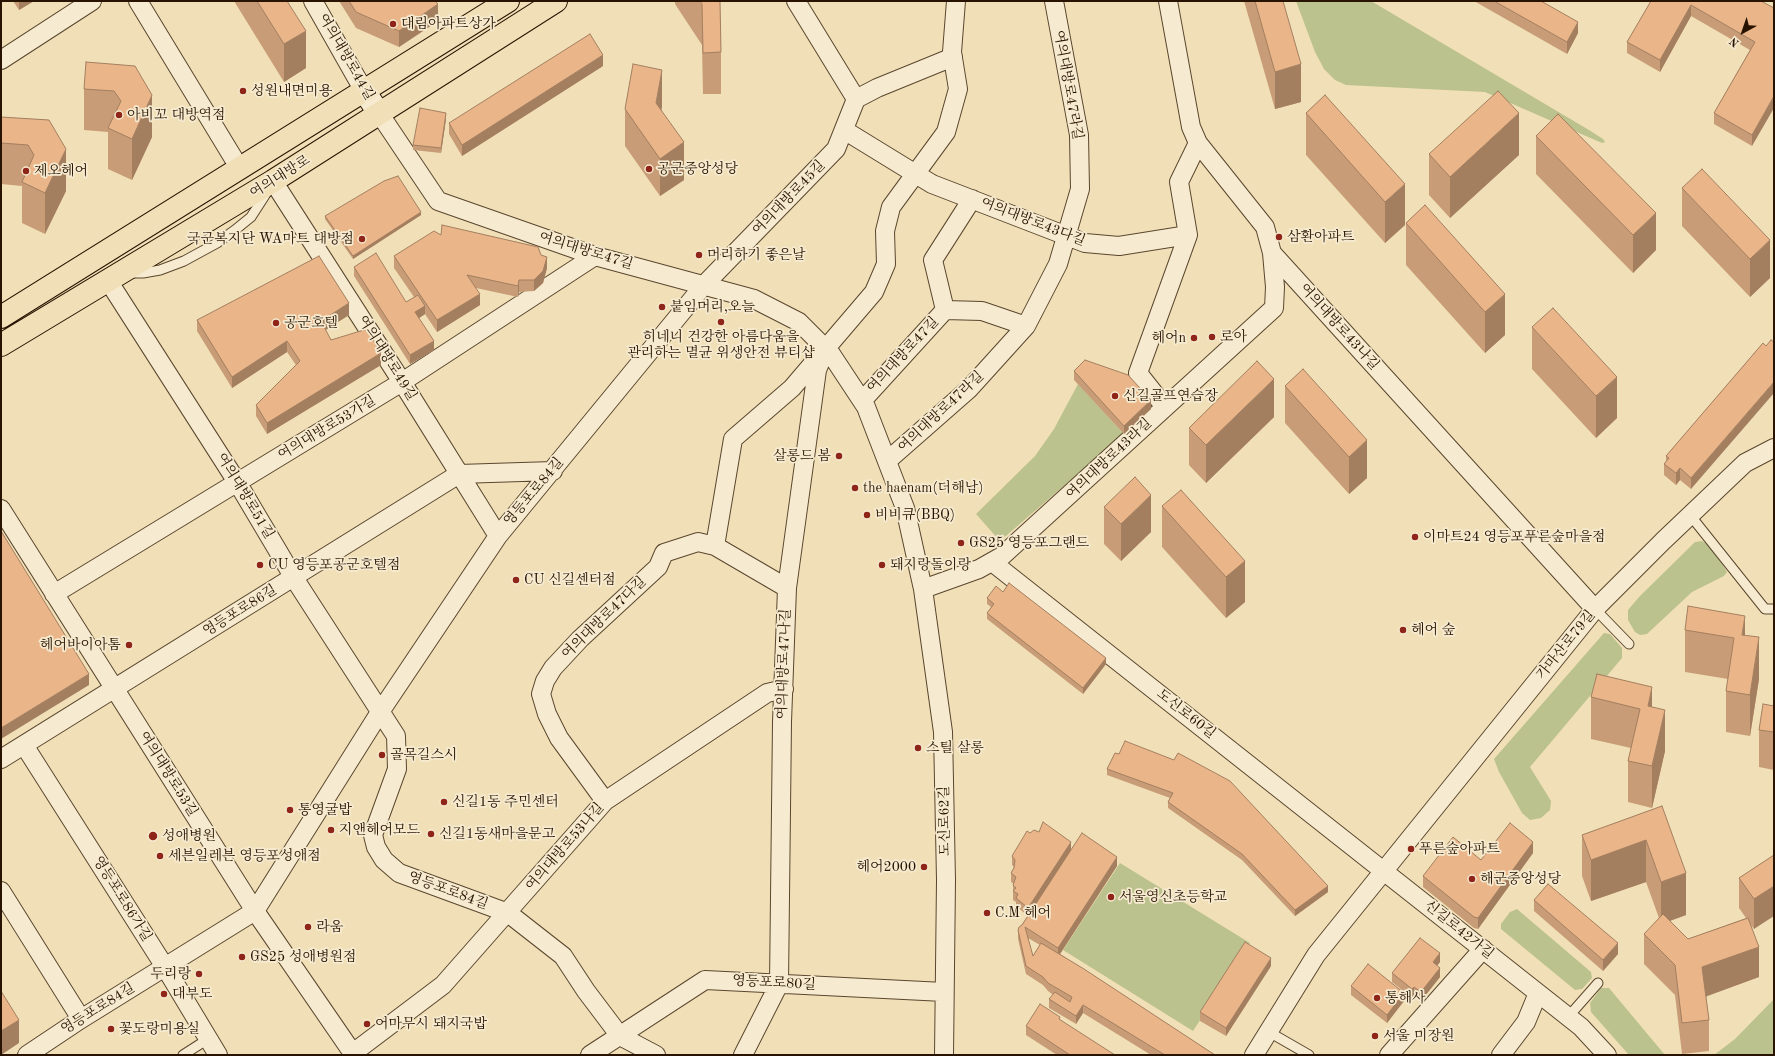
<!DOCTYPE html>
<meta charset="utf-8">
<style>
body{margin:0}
#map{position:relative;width:1775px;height:1056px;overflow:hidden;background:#f1e0b7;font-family:"Old Standard TT",serif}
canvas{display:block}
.frame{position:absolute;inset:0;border:2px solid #281300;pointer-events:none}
.north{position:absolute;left:1723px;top:12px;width:40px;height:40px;-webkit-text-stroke:3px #f6ebd0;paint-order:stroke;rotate:220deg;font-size:11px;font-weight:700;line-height:16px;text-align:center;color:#281300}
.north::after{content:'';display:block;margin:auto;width:14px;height:18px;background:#281300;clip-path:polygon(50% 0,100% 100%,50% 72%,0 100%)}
</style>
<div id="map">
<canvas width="1775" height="1056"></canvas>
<div class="frame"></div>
<div class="north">N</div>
</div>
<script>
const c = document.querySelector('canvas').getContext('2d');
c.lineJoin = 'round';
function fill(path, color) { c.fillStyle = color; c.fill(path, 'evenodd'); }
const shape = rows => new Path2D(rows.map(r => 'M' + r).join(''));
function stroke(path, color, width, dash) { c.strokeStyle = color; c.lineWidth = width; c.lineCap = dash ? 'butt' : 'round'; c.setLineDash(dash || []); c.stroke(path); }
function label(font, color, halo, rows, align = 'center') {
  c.font = font + ' "Old Standard TT","Noto Serif KR",serif'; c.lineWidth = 3.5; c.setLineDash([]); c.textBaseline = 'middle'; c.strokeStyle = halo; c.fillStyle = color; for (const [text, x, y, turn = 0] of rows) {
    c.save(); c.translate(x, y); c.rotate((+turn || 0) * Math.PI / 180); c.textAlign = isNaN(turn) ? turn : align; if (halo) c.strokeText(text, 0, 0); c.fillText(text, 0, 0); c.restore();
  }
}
fill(shape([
 [1296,1,1371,1,1589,130,1603,139,1605,142,1602,143,1485,92,1346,85,1335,80,1324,69,1315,52],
 [1078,384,1124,434,1000,541,976,514,1035,456,1054,429],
 [1702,541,1712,547,1727,572,1724,576,1692,592,1647,634,1640,635,1635,632,1628,620,1628,610,1639,597,1695,542],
 [1604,633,1610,634,1622,648,1622,658,1530,767,1551,801,1550,810,1541,818,1530,820,1522,813,1499,772,1494,759],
 [1120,863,1250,943,1193,1031,1063,950],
 [1517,909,1591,972,1592,978,1582,989,1575,990,1501,929,1501,924,1510,912],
 [1601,988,1609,988,1665,1055,1629,1055,1591,1012,1590,1003],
 [1774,999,1774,1055,1714,1055,1735,1039]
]), '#bcc28d');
const lane = shape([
 [130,273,143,273,160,270,184,261,217,243,235,230,251,217,269,189],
 [1690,515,1765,609,1774,609],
 [1595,609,1629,644],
 [1568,1017,1598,983],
 [1269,1032,1309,1055],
 [183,1055,208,1039]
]);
const street = shape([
 [138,1,240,169],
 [313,1,364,91],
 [1168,1,1191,127,1198,143,1265,227,1272,253,1595,609],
 [1,60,92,1],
 [856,99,877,88,953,57],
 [379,113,438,201,595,256,754,299,799,322,831,354,866,407,905,508,923,589,943,732,946,880,944,1055],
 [844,130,932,184,1085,243,1119,246,1188,235],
 [273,181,402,382,498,536],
 [109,282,237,482,294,578,396,736,397,769,373,835,376,847,384,860,399,873,508,913,563,956,586,991,620,1036,656,1055],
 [945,310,933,260,972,199],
 [945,310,982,311,1026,326],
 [862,401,945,310],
 [1165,407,1138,373,1188,235,1179,182,1198,143],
 [887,461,969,389,1026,326,1058,264,1080,189,1079,135,1054,1],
 [1,509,255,911,354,1055],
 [715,546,733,439,792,388,874,292,886,264,885,231,891,207,946,132,958,89,952,52,956,1],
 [992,562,1538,993,1581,1027,1607,1055],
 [923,589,979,569,1002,556,1274,308,1275,287,1272,253],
 [54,594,402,382,595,256],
 [24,745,165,967,218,1055],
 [1,759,459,474,553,471],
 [605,801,559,738,547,714,541,694,545,681,553,668,580,639,658,567,664,553,698,542,715,546,787,588],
 [1,891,81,1019],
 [353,1053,443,985,605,801,767,693,784,689],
 [27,1055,81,1019,255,911,380,712,498,536,704,285,836,149,856,99,796,1],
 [590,1055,705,980,944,992],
 [743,1055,779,984,782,722,787,588,817,370,826,348],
 [1254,1055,1316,955,1595,609,1663,541,1745,463,1774,448],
 [1389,1055,1483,949],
 [1501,1055,1526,1022,1538,993]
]);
const secondary = shape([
 [364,91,379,113]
]);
const primary = shape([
 [1,317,508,1],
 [1,345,273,181,556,1]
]);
stroke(lane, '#5a462e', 11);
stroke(street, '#5a462e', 20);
stroke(secondary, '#281300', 24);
stroke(primary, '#281300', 24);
stroke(lane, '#f6ebd0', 9);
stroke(street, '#f6ebd0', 18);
stroke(secondary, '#f6ebd0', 22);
stroke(primary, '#f1e0b7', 22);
fill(shape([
 [13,1,34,1,19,10],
 [234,1,287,1,306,68,284,82],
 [339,1,435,1,438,21,399,47,356,28],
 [675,1,720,1,721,52,721,94,703,94,702,45,675,4],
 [1244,1,1283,1,1301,102,1275,109],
 [1474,1,1541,1,1578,33,1567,54],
 [1651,1,1774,8,1752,146,1714,124,1714,113,1750,50,1691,16,1660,72,1627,53,1627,42],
 [135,66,152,137,132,180,108,169,108,132,84,130,84,89],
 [603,66,462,156,449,134,449,123],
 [1325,95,1405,225,1385,243,1306,155,1306,113],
 [662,107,661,110,684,180,660,196,625,146,625,109],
 [1,117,49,120,66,191,45,234,22,223,22,186,1,184],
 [446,119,441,153,413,150,413,145],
 [1536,136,1656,250,1633,273,1536,174],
 [1429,154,1519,155,1450,218,1429,195],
 [1682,188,1770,278,1750,297,1682,226],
 [1425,205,1505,335,1485,353,1406,265,1406,223],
 [421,215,353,259,325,219,325,216],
 [441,235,547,268,543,283,534,291,519,292,518,297,476,288,480,305,437,332,425,314,419,318,434,350,410,364,354,276,354,267,406,302,414,297,394,268,394,256],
 [349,315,325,330,331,340,381,365,267,434,256,416,256,405,296,365,287,352,232,388,197,331,197,320],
 [1532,327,1617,418,1596,438,1532,369],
 [1763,343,1691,489,1680,480,1676,485,1664,475,1664,464,1666,461,1666,456],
 [1303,369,1367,478,1349,494,1285,423,1285,386],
 [1074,371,1151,409,1124,434,1074,380],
 [1274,417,1206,483,1189,465,1189,428],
 [1162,506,1245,561,1245,602,1226,618,1162,547],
 [1104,507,1151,532,1121,561,1104,544],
 [1003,592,1106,664,1083,694,987,619,987,613,991,607,987,604,987,598],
 [1685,630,1745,635,1759,679,1750,736,1726,732,1726,691,1728,679,1685,672],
 [1591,697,1652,707,1665,751,1652,808,1628,802,1628,761,1631,748,1591,739],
 [1774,706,1774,770,1759,767,1759,730],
 [1115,753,1328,892,1295,916,1242,860,1168,808,1168,802,1170,798,1107,775,1107,769],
 [1662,806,1686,915,1670,921,1688,939,1746,918,1739,908,1739,878,1774,855,1754,929,1751,925,1759,977,1706,996,1709,1020,1709,1051,1682,1054,1675,995,1644,964,1644,934,1659,918,1646,882,1591,901,1582,876,1582,835],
 [1030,833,1071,850,1117,866,1060,954,1215,1055,1151,1055,1083,1013,1076,1024,1049,1008,1049,999,1053,995,1048,991,1043,985,1026,974,1018,939,1018,930,1028,916,1016,906,1016,902,1013,900,1013,885,1014,884,1011,882,1011,873,1014,867,1012,865,1012,856],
 [1028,938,1040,945,1033,956],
 [1533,853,1478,929,1474,928,1423,887,1423,876,1481,860],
 [1534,900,1618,954,1603,971,1534,911],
 [1440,962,1437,965,1440,977,1421,1001,1414,995,1412,998,1392,982,1392,973],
 [1271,966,1226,1036,1200,1021,1200,1012],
 [1351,986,1404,1001,1387,1023,1351,995],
 [1026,1026,1115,1055,1057,1055,1026,1035]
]), '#c89c76');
fill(shape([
 [19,1,34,1,19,10],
 [438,4,438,21,399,47,399,31],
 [1691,5,1691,16,1660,72,1660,60],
 [1578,22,1578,33,1567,54,1567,42],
 [306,31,306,68,284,82,284,44],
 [603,55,603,66,462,156,462,145],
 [1301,64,1301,102,1275,109,1275,72],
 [662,70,662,107,656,140,656,103],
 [152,95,152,137,132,180,132,139],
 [1774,96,1774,108,1752,146,1752,135],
 [446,113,446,119,441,153,441,148],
 [1519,113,1519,155,1450,218,1450,177],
 [684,142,684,180,660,196,660,159],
 [66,149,66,191,45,234,45,193],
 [1405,184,1405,225,1385,243,1385,202],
 [421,212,421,215,353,259,353,256],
 [1656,213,1656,250,1633,273,1633,235],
 [1770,240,1770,278,1750,297,1750,259],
 [547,257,547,268,543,283,534,291,534,280],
 [519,280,519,292,518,297,518,286],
 [480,294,480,305,437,332,437,320],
 [1505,294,1505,335,1485,353,1485,312],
 [349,303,349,315,321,333,321,321],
 [425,306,425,314,415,321,415,312],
 [287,341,287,352,232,388,232,377],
 [434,341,434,350,410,364,410,355],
 [381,353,381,365,267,434,267,423],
 [1617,377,1617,418,1596,438,1596,396],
 [1274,379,1274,417,1206,483,1206,445],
 [1774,382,1774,393,1691,489,1691,478],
 [1151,400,1151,409,1124,434,1124,426],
 [1367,440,1367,478,1349,494,1349,457],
 [1680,468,1680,480,1676,485,1676,473],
 [1151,495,1151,532,1121,561,1121,524],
 [1245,561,1245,602,1226,618,1226,577],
 [1745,616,1745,657,1742,635],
 [1759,637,1759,679,1750,736,1750,695],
 [1106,658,1106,664,1083,694,1083,688],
 [89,674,89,685,1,739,1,728],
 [1652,687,1652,728,1648,706],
 [1665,710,1665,751,1652,808,1652,766],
 [1646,840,1646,882,1591,901,1591,860],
 [1071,842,1071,850,1028,916,1028,908],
 [1533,842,1533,853,1478,929,1478,918],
 [1117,857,1117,866,1058,957,1058,948],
 [1686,873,1686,915,1661,924,1661,882],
 [1328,886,1328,892,1295,916,1295,910],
 [1774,886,1774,916,1754,929,1754,899],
 [1618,943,1618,954,1603,971,1603,960],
 [1759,947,1759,977,1702,998,1702,967],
 [1440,953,1440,962,1433,971,1433,962],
 [1271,958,1271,966,1226,1036,1226,1028],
 [1440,968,1440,977,1421,1001,1421,992],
 [1414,987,1414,995,1412,998,1412,989],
 [1404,993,1404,1001,1387,1023,1387,1015],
 [1083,1005,1083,1013,1076,1024,1076,1016],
 [19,1020,19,1043,1,1055,1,1031]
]), '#a37f60');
const building = shape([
 [257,1,287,1,306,31,284,44,257,1],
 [349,1,435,1,438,4,399,31,356,12,349,1],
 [700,1,720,1,721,52,703,53,702,4,700,1],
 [1255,1,1283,1,1301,64,1275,72,1255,1],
 [1494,1,1541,1,1578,22,1567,42,1494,1],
 [1651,1,1761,1,1774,8,1774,96,1752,135,1714,113,1755,42,1691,5,1660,60,1627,42,1651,1],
 [590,34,603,55,462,145,449,123,590,34],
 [86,62,135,66,152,95,132,139,108,128,121,101,114,91,84,89,86,62],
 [633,64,662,70,656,103,684,142,660,159,625,109,633,64],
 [1498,91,1519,113,1450,177,1429,154,1498,91],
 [1325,95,1405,184,1385,202,1306,113,1325,95],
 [420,108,446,113,441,148,413,145,420,108],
 [1558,114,1656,213,1633,235,1536,136,1558,114],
 [1,117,49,120,66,149,45,193,22,182,34,155,28,145,1,143,1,117],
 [1702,169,1770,240,1750,259,1682,188,1702,169],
 [398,176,421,212,353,256,325,216,384,181,398,176],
 [1425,205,1505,294,1485,312,1406,223,1425,205],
 [442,225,538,247,541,255,547,257,543,271,534,280,519,280,518,286,467,275,480,294,437,320,394,256,434,231,441,235,442,225],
 [376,253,406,302,418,295,425,306,415,312,434,341,410,355,354,267,376,253],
 [319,256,349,303,321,321,331,340,367,329,381,353,267,423,256,405,300,361,287,341,232,377,197,320,319,256],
 [1553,308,1617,377,1596,396,1532,327,1553,308],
 [1771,340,1774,342,1774,382,1691,478,1680,468,1676,473,1664,464,1669,458,1666,456,1763,343,1766,346,1771,340],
 [1085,360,1128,375,1151,400,1124,426,1074,371,1085,360],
 [1257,361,1274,379,1206,445,1189,428,1257,361],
 [1303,369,1367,440,1349,457,1285,386,1303,369],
 [1135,477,1151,495,1121,524,1104,507,1135,477],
 [1181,490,1245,561,1226,577,1162,506,1181,490],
 [1,531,89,674,1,728,1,531],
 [1009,583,1106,658,1083,688,987,613,994,604,987,598,996,586,1003,592,1009,583],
 [1688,606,1745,616,1742,635,1759,637,1750,695,1726,691,1734,638,1685,630,1688,606],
 [1597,674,1652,687,1648,706,1665,710,1652,766,1628,761,1640,709,1591,697,1597,674],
 [1763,704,1774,706,1774,732,1759,730,1763,704],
 [1125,741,1174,760,1178,753,1230,781,1328,886,1295,910,1242,854,1168,802,1173,793,1107,769,1115,753,1119,754,1125,741],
 [1662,806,1686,873,1661,882,1646,840,1591,860,1582,835,1662,806],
 [1043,822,1071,842,1028,908,1016,898,1018,894,1013,891,1016,888,1013,885,1016,877,1011,873,1014,868,1015,860,1012,856,1027,831,1030,833,1034,830,1039,832,1043,822],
 [1510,823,1533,842,1478,918,1474,917,1423,876,1453,837,1481,860,1510,823],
 [1082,833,1117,857,1058,948,1025,927,1033,956,1041,943,1084,969,1215,1055,1165,1055,1083,1005,1076,1016,1049,999,1055,992,1070,1002,1072,997,1048,983,1043,977,1026,966,1018,930,1019,927,1022,925,1082,833],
 [1774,855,1774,886,1754,899,1739,878,1774,855],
 [1548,884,1618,943,1603,960,1534,900,1548,884],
 [1663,914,1688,939,1748,918,1759,947,1702,967,1709,1020,1682,1023,1675,965,1644,934,1663,914],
 [1420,938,1440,953,1433,962,1440,968,1421,992,1414,987,1412,989,1392,973,1420,938],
 [1245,942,1271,958,1226,1028,1200,1012,1245,942],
 [1368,964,1404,993,1387,1015,1351,986,1368,964],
 [1,991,19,1020,1,1031,1,991],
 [1040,1004,1060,1017,1059,1019,1115,1055,1070,1055,1026,1026,1040,1004]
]);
fill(building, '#e9b589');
stroke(building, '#a37f60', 1);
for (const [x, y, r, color] of [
 [393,24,4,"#8f2418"],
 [243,91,4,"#8f2418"],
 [119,115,4,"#8f2418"],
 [649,169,4,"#8f2418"],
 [26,171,4,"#8f2418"],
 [1279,237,4,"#8f2418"],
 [362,239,4,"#8f2418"],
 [699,255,4,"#8f2418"],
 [662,307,4,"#8f2418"],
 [721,322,4,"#8f2418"],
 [276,323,4,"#8f2418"],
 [1212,337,4,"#8f2418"],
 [1194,338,4,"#8f2418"],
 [1115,396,4,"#8f2418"],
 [839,456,4,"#8f2418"],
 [855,488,4,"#8f2418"],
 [867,515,4,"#8f2418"],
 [1415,537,4,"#8f2418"],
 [961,543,4,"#8f2418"],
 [260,565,4,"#8f2418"],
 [882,565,4,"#8f2418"],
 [516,580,4,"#8f2418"],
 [1403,630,4,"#8f2418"],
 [129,645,4,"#8f2418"],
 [918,748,4,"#8f2418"],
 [382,755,4,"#8f2418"],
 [444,802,4,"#8f2418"],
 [290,810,4,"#8f2418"],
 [331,830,4,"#8f2418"],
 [431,834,4,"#8f2418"],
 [153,836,5,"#8f2418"],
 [1411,849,4,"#8f2418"],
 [160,856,4,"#8f2418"],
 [924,867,4,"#8f2418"],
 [1472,879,4,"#8f2418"],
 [1111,897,4,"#8f2418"],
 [987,913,4,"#8f2418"],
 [308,927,4,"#8f2418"],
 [242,957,4,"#8f2418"],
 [199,974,4,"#8f2418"],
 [164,994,4,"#8f2418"],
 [1377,998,4,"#8f2418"],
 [367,1024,4,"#8f2418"],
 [111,1029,4,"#8f2418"],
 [1375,1036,4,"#8f2418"]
]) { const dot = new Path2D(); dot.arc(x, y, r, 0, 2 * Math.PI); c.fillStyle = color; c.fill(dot); stroke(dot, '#f6ebd0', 1.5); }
label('14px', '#281300', '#f6ebd0', [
 ["대림아파트상가",401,24],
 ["성원내면미용",251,91],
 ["아비꼬 대방역점",127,115],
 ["공군중앙성당",657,169],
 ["제오헤어",34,171],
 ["삼환아파트",1287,237],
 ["국군복지단 WA마트 대방점",354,239,"right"],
 ["머리하기 좋은날",707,255],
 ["붙임머리,오늘",670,307],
 ["공군호텔",284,323],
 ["히네니 건강한 아름다움을",721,337,"center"],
 ["관리하는 멸균 위생안전 뷰티샵",721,353,"center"],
 ["로아",1220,337],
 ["헤어n",1186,338,"right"],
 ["신길골프연습장",1123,396],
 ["살롱드 봄",831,456,"right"],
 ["the haenam(더해남)",863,488],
 ["비비큐(BBQ)",875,515],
 ["이마트24 영등포푸른숲마을점",1423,537],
 ["GS25 영등포그랜드",969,543],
 ["CU 영등포공군호텔점",268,565],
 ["돼지랑돌이랑",890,565],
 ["CU 신길센터점",524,580],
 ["헤어 숲",1411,630],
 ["헤어바이아톰",121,645,"right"],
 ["스틸 살롱",926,748],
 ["골목길스시",390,755],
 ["신길1동 주민센터",452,802],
 ["통영굴밥",298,810],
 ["지앤헤어모드",339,830],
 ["신길1동새마을문고",439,834],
 ["성애병원",162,836],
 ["푸른숲아파트",1419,849],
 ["세븐일레븐 영등포성애점",168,856],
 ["헤어2000",916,867,"right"],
 ["해군중앙성당",1480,879],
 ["서울영신초등학교",1119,897],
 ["C.M 헤어",995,913],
 ["라움",316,927],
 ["GS25 성애병원점",250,957],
 ["두리랑",191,974,"right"],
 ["대부도",172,994],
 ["통해사",1385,998],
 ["어마무시 돼지국밥",375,1024],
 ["꽃도랑미용실",119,1029],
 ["서울 미장원",1383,1036]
], 'left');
label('14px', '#281300', '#f6ebd0', [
 ["여의대방로44길",346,57,60],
 ["여의대방로47라길",1068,85,80],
 ["여의대방로",280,177,-32],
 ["여의대방로45길",789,198,-46],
 ["여의대방로43다길",1033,222,21],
 ["여의대방로47길",586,251,17],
 ["여의대방로43나길",1339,327,48],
 ["여의대방로47길",903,355,-47],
 ["여의대방로49길",387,358,58],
 ["여의대방로47라길",941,412,-43],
 ["여의대방로53가길",327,428,-31],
 ["여의대방로43라길",1109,459,-43],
 ["영등포로84길",534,492,-50],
 ["여의대방로51길",245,496,59],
 ["영등포로86길",240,611,-32],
 ["여의대방로47다길",604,618,-44],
 ["가마산로79길",1566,645,-51],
 ["여의대방로47나길",784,664,-88],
 ["도신로60길",1186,714,38],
 ["여의대방로53길",168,774,58],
 ["도신로62길",945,821,-91],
 ["여의대방로53나길",565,847,-49],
 ["영등포로84길",448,891,20],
 ["영등포로86가길",122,899,58],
 ["신길로42가길",1459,930,39],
 ["영등포로80길",774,983,3],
 ["영등포로84길",98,1009,-32]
]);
</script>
